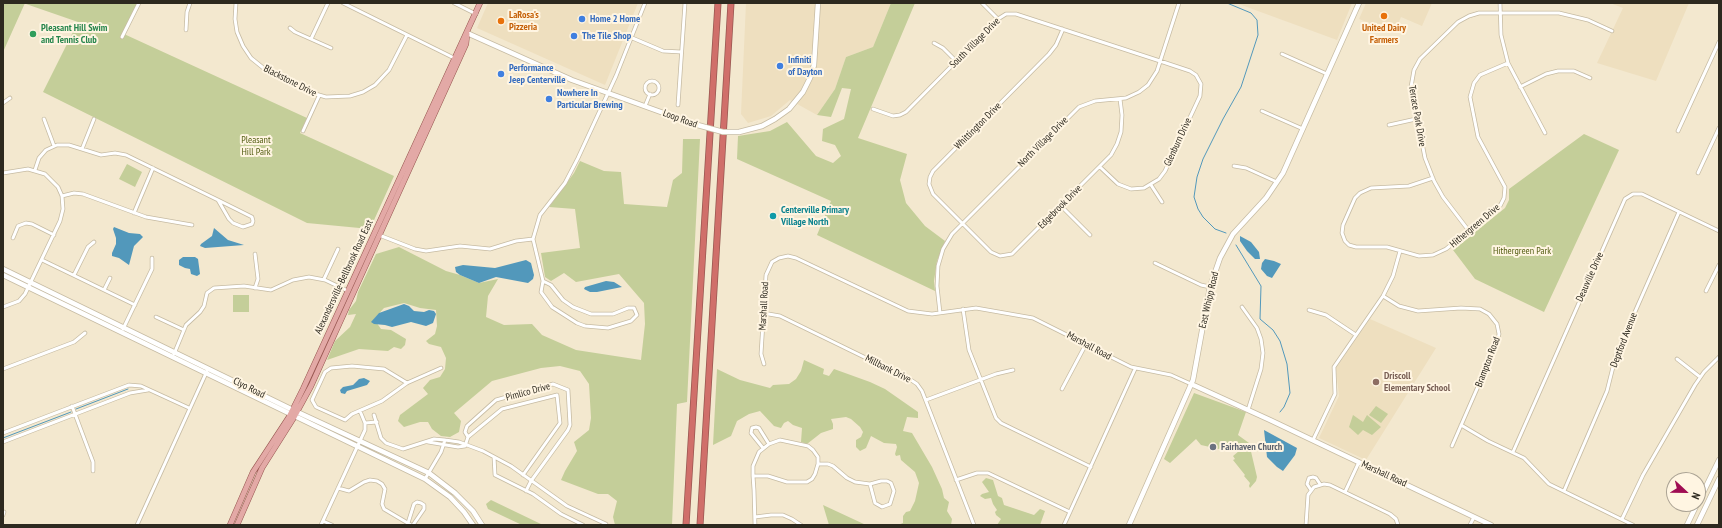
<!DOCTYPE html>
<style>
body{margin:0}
#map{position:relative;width:1722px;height:528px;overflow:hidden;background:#f3e8cf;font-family:"PT Sans Narrow",sans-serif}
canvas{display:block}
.frame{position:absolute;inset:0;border:4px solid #2d291f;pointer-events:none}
.north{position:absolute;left:1666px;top:472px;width:40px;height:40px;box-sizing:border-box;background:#fff5e2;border:1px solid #aba394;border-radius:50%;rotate:112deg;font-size:11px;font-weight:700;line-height:16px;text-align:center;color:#2d291f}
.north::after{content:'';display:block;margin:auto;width:14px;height:18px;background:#a00d53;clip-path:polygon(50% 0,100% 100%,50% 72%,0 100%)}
</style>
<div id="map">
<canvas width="1722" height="528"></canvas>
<div class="frame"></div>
<div class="north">N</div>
</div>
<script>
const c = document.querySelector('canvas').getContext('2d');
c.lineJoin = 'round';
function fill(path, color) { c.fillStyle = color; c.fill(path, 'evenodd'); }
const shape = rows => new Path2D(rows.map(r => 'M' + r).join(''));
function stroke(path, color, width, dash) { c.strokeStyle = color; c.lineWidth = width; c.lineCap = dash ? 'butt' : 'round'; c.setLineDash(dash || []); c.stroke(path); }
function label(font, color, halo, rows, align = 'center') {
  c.font = font + ' "PT Sans Narrow",sans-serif'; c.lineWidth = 4; c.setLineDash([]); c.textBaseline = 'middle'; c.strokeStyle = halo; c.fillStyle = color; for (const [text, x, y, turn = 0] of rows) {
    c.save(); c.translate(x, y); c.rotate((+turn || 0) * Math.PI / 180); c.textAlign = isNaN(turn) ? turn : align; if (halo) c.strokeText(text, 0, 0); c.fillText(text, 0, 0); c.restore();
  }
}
fill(shape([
 [488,3,638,3,605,85,477,28],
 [746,3,891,3,873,47,846,57,835,89,817,115,790,100,771,116,748,123,741,114],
 [1236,3,1352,3,1337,40],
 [1366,3,1432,3,1422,26,1401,17,1394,33,1359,19],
 [1610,3,1689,3,1656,81,1597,63,1623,8],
 [1370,319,1436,348,1366,460,1319,438,1339,396,1336,368]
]), '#eedfbf');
fill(shape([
 [3,3,25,3,3,52],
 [27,3,139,3,124,34,307,118,300,133,394,176,370,229,307,223,43,92,78,22,26,4],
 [891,3,915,3,858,138,907,154,900,180,906,203,925,226,945,241,937,261,934,281,935,291,817,235,831,201,737,159,738,136,770,131,787,122,816,156,833,163,841,156,835,145,822,141,823,129,844,119,851,89,842,88,831,117,817,115,835,89,846,57,873,47],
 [1584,134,1619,150,1544,312,1475,279,1453,250,1505,208,1509,200,1509,189],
 [683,139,700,139,687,402,677,404,672,525,615,525,613,517,617,501,608,494,598,494,561,480,565,471,577,451,574,442,589,430,591,418,589,384,580,371,560,366,541,368,492,381,454,413,461,421,459,432,450,437,441,436,432,429,428,422,420,422,404,427,398,421,400,415,428,394,423,388,430,380,440,377,445,369,446,358,441,347,429,344,426,341,435,334,437,326,436,310,420,308,404,303,384,308,374,319,381,329,391,330,406,339,405,345,401,349,394,347,388,351,359,349,327,360,335,341,350,327,356,314,348,315,349,310,356,301,358,292,376,254,399,247,446,271,460,275,479,283,498,279,488,296,486,317,504,325,532,324,542,335,576,350,641,360,645,324,644,303,619,274,576,282,564,273,551,281,545,277,541,253,580,248,575,209,549,207,574,173,580,161,604,171,621,172,624,204,667,207,673,180,682,173],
 [127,164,142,172,135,187,119,179],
 [233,295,249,295,249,312,233,312],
 [804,360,824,369,823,374,829,376,834,369,870,382,885,389,918,412,918,418,907,417,903,431,912,433,932,467,942,489,944,498,949,502,947,511,952,519,951,525,898,525,903,523,903,516,906,512,910,511,915,501,919,483,915,472,901,460,900,455,896,456,895,454,897,447,896,444,884,443,871,436,866,448,860,451,856,447,856,440,861,437,863,432,860,427,851,419,846,417,831,419,833,424,833,429,821,433,807,444,801,442,802,428,793,425,788,421,784,423,781,428,774,426,760,411,749,414,737,421,731,436,713,445,717,369,740,380,770,388,773,385,789,384,796,379,801,371],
 [1194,393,1246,412,1238,435,1249,443,1257,477,1256,481,1250,488,1249,486,1250,483,1244,476,1245,475,1233,460,1235,459,1233,456,1239,451,1236,441,1233,442,1231,441,1219,449,1201,445,1196,439,1170,463,1164,459],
 [1376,406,1388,414,1381,423,1369,415],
 [1353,415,1363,422,1367,415,1381,427,1372,435,1363,430,1358,435,1349,427],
 [986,478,993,480,998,496,1002,498,1004,505,1034,515,1040,509,1045,511,1040,525,997,525,1001,519,996,515,995,512,997,510,993,504,991,498,985,499,980,496,982,494,989,492,982,482],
 [491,500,543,525,522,525,488,509,486,504],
 [823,505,866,525,829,525]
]), '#c4ce99');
fill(shape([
 [114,227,129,233,140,234,143,237,134,246,129,265,119,258,112,256,112,253,116,244,116,238,113,229],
 [214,228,228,240,244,245,205,248,200,246,201,244,212,236],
 [1240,236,1251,242,1259,252,1260,259,1255,259,1247,251,1240,241],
 [183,257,195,257,198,259,200,274,197,276,191,274,190,269,185,268,179,265,179,260],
 [1265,259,1274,261,1281,264,1272,278,1267,276,1261,269,1262,263],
 [526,260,531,263,534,275,533,279,528,283,496,277,479,283,460,275,456,272,455,267,463,265,495,268],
 [606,281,614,282,622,287,597,292,590,292,584,289,585,287],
 [404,304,409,306,414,311,424,312,429,310,434,311,436,314,433,323,426,326,411,322,392,327,385,325,374,324,371,322,379,313],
 [364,378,370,381,367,385,347,391,345,394,341,393,340,390,343,387,353,385,359,379],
 [1264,430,1297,448,1295,455,1283,471,1277,467,1267,457]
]), '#5298bb');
stroke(shape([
 [1226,233,1215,229,1203,217,1198,209,1194,197,1197,177,1203,159,1223,119,1241,87,1258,35,1257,20,1251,13,1227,3],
 [1236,245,1261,286,1260,319,1273,330,1280,341,1287,364,1290,393,1284,407,1280,412],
 [76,409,128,389],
 [3,438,71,412]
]), '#5298bb', 1);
const street = shape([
 [236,3,235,19,237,32,243,46,251,58,267,71,312,93,326,97,350,96,363,92,375,85,389,70,407,35],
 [343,3,454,58],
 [454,3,476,14],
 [982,3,998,19],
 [1500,3,1501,35,1508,63,1545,133],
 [290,28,295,32,331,48],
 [1063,29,1056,45,1049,54,933,171,930,177,929,184,933,194,991,252,1000,256,1012,254,1111,155,1117,144,1121,132,1122,115,1120,99],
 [186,30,187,12,190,3],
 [122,37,139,3],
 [630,37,663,51,681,52],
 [311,39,328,3],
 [934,43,943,48,956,61],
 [1282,54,1327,74],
 '645 88a7 7 0 1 1 14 0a7 7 0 1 1-14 0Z',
 [1520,87,1546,74,1558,71,1574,71,1590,78],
 [3,103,10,98],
 [678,105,685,3],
 [645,106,650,94],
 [873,109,893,116,900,115,906,112,998,19,1006,14,1016,14,1160,61,1190,71,1196,75,1201,84,1200,96,1165,171,1159,179,1144,188,1131,189,1118,184,1100,167],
 [1262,111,1303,129],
 [44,119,54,146],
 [1389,125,1416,119],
 [303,131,319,96],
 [1678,131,1719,42],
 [82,149,94,119],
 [1234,166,1246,168,1277,182],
 [35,170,39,158,46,150,57,145,69,145,101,155,115,153,126,155,218,200],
 [3,173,28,169,45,174,58,187,62,196,63,209,60,221,25,294,19,301,3,307],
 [1698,173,1719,128],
 [1433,178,1409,186,1371,188,1360,193,1355,198,1343,225,1342,233,1345,241,1349,245,1356,247,1387,247,1419,256,1433,255,1446,249,1500,206,1504,198,1505,187,1478,137,1470,97,1474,83,1480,75,1508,63],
 [1151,185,1162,202],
 [62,196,74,193,83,194,146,217,192,225],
 [218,200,252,217,253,221,252,224,243,227,233,223,229,219,218,200],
 [1061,206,1090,235],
 [134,213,153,168],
 [1469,231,1443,197,1434,181,1425,158,1411,87,1414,70,1420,59,1458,22,1469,16,1479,13,1559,13,1588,20,1612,31],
 [379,235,415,249,426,251,460,246,490,249,516,241,533,239,540,215,565,183,578,158,616,76,645,3],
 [13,238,18,226,26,223,32,224,54,235],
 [533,239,543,281,551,285,563,300,573,307,591,314,613,314,628,308,634,308,637,315,631,321,608,328,585,326,577,323,552,307,541,292,543,281],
 [42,260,135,305],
 [1155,263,1201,285,1210,287],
 [74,275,88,247,94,242],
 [324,279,338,249],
 [255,288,258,279,255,254],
 [104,290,110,278],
 [1706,291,1719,265],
 [1383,296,1399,306,1418,311,1461,308,1480,309,1489,314,1497,324,1499,334,1497,343,1452,446],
 [1242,307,1257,328,1261,339,1263,353,1261,369,1248,410],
 [963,309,969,350,996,418,1001,423,1091,467],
 [1309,310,1326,315,1356,335],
 [763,313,780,316,911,380,917,384,922,391,974,525],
 [940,313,937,286,938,266,943,249,952,234,1079,107,1095,101,1126,98,1139,92,1148,85,1157,71,1179,3],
 [156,317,184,330],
 [123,329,152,269,152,258],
 [174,354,186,325,200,312,204,306,207,293,214,288,244,286,271,290,293,280,309,277,325,280,348,291],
 [1677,359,1700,377],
 [764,364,761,354,766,275,772,262,779,258,788,256,796,258,908,311,932,314,976,308,1033,318,1131,367,1171,375,1191,384],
 [3,369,74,342,85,333],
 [407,383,384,369,352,366,331,368,325,372,312,400,316,407,345,420,352,414,382,401,407,383,441,368],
 [1062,389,1086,344],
 [926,400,996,374,1013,370],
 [72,406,93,462,93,471],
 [374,415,381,438,386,443,403,449,434,439,445,440,459,442,483,451,511,466,567,506,606,524,606,525],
 [365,423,377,422],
 [1461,425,1488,441,1524,458,1549,484,1633,525],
 [3,433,129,385,141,386,189,408],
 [468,437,465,432,467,426,496,400,553,384,568,390,570,425,568,430,531,481,526,491],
 [1313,440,1335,394,1334,367,1383,296,1393,276,1400,251],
 [3,442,130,393,148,390],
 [428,442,458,447,465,446],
 [465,446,468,437,502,409,557,395,560,423,523,475],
 [763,448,751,433,752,428,756,427,759,428,769,444],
 [1513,452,1625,199,1633,194,1642,194,1719,231],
 [494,457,495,475,533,494,561,514,583,525],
 [818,464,828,464,833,466,847,478,855,482,870,484],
 [753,476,768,476,787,482,807,482,812,479,815,474,818,464,818,457,813,450,808,446,780,440,769,444,759,452,753,466,753,476,754,490,755,525],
 [425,479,441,452,445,440],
 [956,480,977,473,988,473,1070,512],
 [881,481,887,481,891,483,894,491,890,504,882,507,875,503,870,484,881,481],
 [338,488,349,491,364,482,370,480,377,481,382,484,385,489,382,504,384,509,411,525],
 [1311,490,1307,484,1309,478,1313,477,1316,478,1320,484],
 [1564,491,1607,391,1616,355,1679,212],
 [1345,492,1359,462],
 [3,515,4,512],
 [755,517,771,515,783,515,792,519,801,525],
 [1622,519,1643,475,1695,385,1704,372,1719,357],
 [323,521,332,525],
 [408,523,414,504,417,502,421,503,424,505,424,509,413,525],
 [137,525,207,371],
 [321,525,365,430,365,423,360,411],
 [1064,525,1135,369],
 [1306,525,1308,495,1314,487,1324,484,1330,485,1390,514,1396,519,1398,525],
 [1470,525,1474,517]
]);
const secondary = shape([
 [467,33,572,80,694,124],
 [739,132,762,126,775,119,789,109,803,92,810,78,814,65,818,3],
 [3,269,293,410,429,473,455,493,473,511,482,525],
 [3,275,425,479,450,497,464,512,473,525],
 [1191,384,1270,420,1491,525],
 [1698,503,1719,460],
 [1129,525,1193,380,1210,287,1220,258,1233,234,1266,198,1283,173,1359,3],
 [1687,525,1697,504],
 [1697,525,1719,479]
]);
const primary = shape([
 [230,525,253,472,289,417,303,389,480,3],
 [237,525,262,468,293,419,311,386,466,44,467,34]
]);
const highway = shape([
 [686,525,718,3],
 [700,525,731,3]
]);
stroke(street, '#c6bba3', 4.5);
stroke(secondary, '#c6bba3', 6);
stroke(primary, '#975650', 6);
stroke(highway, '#975650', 7);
stroke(street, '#fff', 3);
stroke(secondary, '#fff', 4.5);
stroke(primary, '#e3a9a6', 5);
stroke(highway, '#d06f6a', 5.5);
const secondaryBridge = shape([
 [694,124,723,132,739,132]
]);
stroke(secondaryBridge, '#c6bba3', 6, []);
stroke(secondaryBridge, '#fff', 4.5);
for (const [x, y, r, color] of [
 [1384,16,4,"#e8710a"],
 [582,19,4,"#3f7fe0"],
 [501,21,4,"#e8710a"],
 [33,34,4,"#2e9e5b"],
 [574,36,4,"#3f7fe0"],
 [780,66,4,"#3f7fe0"],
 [501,74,4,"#3f7fe0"],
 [549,99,4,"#3f7fe0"],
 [773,216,4,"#0f9aa8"],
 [1376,382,4,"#8d6e63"],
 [1213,447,4,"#6b7280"]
]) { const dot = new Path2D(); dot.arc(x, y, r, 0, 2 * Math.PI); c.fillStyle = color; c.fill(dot); stroke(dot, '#fff5e2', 1.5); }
label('bold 10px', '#c56008', '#fff5e2', [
 ["LaRosa's",509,15],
 ["Pizzeria",509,27],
 ["United Dairy",1384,28,"center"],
 ["Farmers",1384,40,"center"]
], 'left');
label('bold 10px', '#366cbe', '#fff5e2', [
 ["Home 2 Home",590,19],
 ["The Tile Shop",582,36],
 ["Infiniti",788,60],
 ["of Dayton",788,72],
 ["Performance",509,68],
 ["Jeep Centerville",509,80],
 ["Nowhere In",557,93],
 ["Particular Brewing",557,105]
], 'left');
label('bold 10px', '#27864d', '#fff5e2', [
 ["Pleasant Hill Swim",41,28],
 ["and Tennis Club",41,40]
], 'left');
label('10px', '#2d291f', '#fff5e2', [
 ["South Village Drive",975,43,-45],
 ["Blackstone Drive",290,81,27],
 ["Terrace Park Drive",1417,116,80],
 ["Loop Road",680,119,20],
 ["Whittington Drive",978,126,-45],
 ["North Village Drive",1043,142,-45],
 ["Glenburn Drive",1178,142,-65],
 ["Edgebrook Drive",1060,207,-45],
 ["Hithergreen Drive",1475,226,-40],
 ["Alexandersville-Bellbrook Road East",344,277,-65],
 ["Deauville Drive",1590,277,-66],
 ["East Whipp Road",1209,300,-77],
 ["Marshall Road",764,306,-87],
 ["Deptford Avenue",1624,340,-69],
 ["Marshall Road",1089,346,28],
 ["Brampton Road",1488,362,-69],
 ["Millbank Drive",888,369,27],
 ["Clyo Road",249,388,26],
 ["Pimlico Drive",528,392,-15],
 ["Marshall Road",1384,474,25]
]);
label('10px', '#545d13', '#fff5e2', [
 ["Pleasant",256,140],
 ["Hill Park",256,152],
 ["Hithergreen Park",1522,251]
]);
label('bold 10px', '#0d838f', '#fff5e2', [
 ["Centerville Primary",781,210],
 ["Village North",781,222]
], 'left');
label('bold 10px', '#785e54', '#fff5e2', [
 ["Driscoll",1384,376],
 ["Elementary School",1384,388]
], 'left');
label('bold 10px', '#5b616d', '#fff5e2', [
 ["Fairhaven Church",1221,447]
], 'left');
</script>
